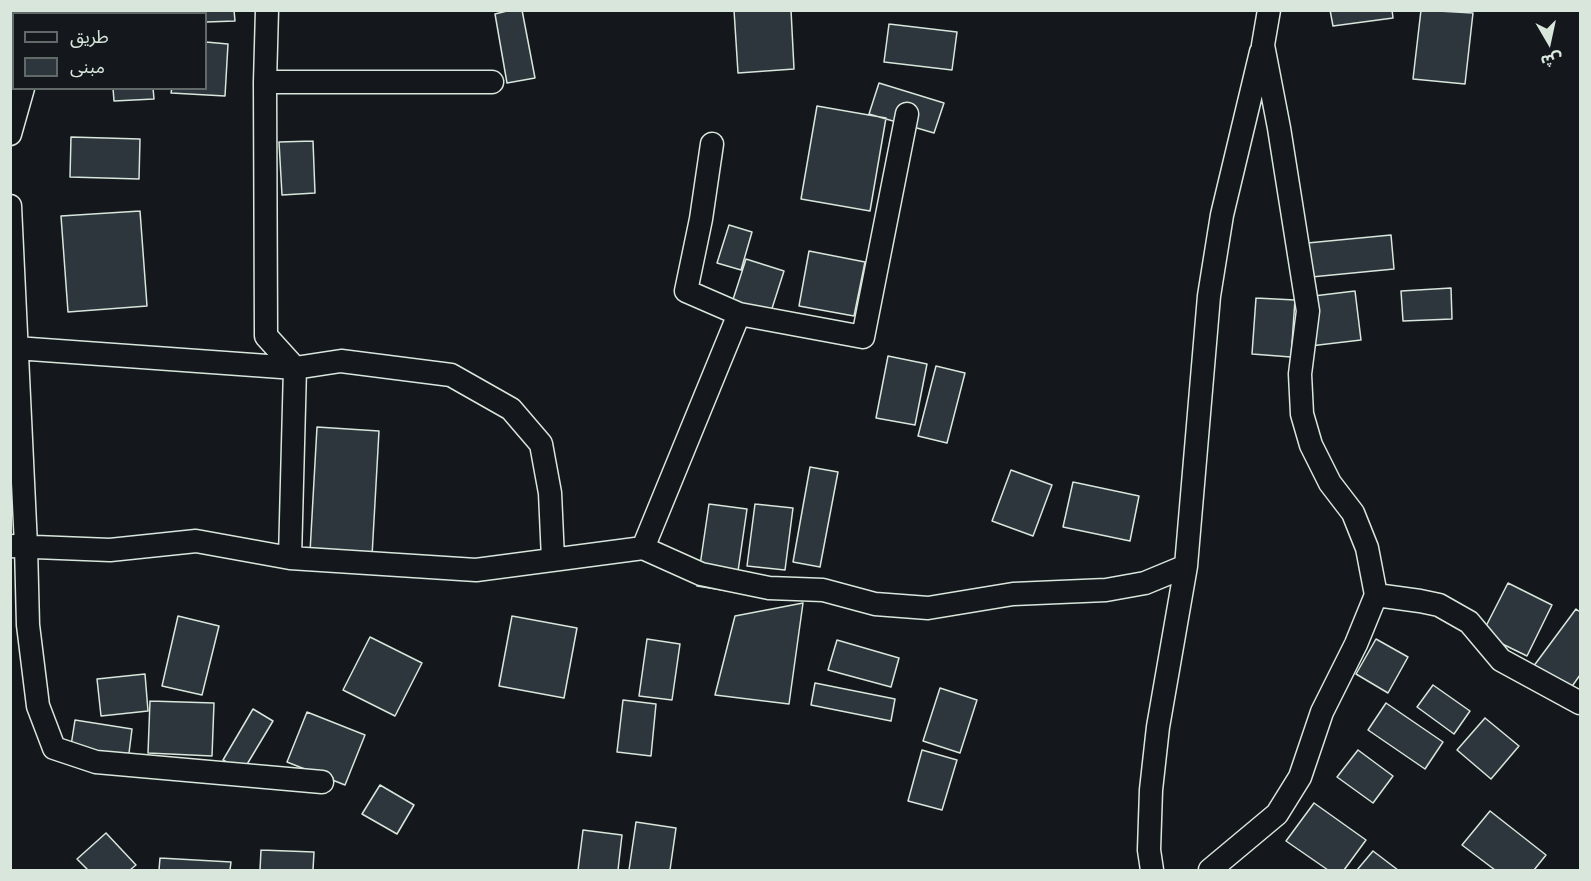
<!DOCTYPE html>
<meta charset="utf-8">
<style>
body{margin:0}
#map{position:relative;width:1591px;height:881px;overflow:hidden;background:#14181c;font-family:Roboto,"Noto Sans Arabic",sans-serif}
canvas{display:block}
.frame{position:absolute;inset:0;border:12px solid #d8e6dc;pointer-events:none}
.legend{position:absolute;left:12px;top:12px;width:195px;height:78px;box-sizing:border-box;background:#14181c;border:2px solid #626a69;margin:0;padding:8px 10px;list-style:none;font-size:18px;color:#d8e6dc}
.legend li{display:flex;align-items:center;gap:12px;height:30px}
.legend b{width:30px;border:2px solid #626a69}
.north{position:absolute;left:1519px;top:12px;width:60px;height:60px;-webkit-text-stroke:4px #14181c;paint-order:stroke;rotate:171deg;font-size:16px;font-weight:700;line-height:24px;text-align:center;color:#d8e6dc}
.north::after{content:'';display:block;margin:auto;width:21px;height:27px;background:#d8e6dc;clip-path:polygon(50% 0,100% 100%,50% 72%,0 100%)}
</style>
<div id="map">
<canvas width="1591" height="881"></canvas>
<div class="frame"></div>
<ul class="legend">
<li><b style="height:8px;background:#14181c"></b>طريق</li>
<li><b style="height:16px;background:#2c363c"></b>مبنى</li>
</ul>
<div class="north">ش</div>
</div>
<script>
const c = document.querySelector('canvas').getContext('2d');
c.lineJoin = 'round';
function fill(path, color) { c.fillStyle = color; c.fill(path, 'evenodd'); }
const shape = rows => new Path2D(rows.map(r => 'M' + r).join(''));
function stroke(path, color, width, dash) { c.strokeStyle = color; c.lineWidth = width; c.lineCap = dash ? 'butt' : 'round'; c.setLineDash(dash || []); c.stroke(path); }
const building = shape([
 [91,10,145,10,145,14,91,14,91,10],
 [171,10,234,10,235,21,206,22,206,14,171,14,171,10],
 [511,10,522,10,535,78,507,83,495,14,511,10],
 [734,10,791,10,794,69,738,73,734,10],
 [1330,10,1392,10,1393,18,1333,26,1330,10],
 [1421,10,1473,13,1465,84,1413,79,1421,10],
 [889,24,957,32,952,70,884,62,889,24],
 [206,42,228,44,225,96,171,93,172,88,206,88,206,42],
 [879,83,944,103,934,133,869,114,879,83],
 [113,88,153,88,154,99,114,101,113,88],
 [817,106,886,118,870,211,801,199,817,106],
 [71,137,140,139,139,179,70,177,71,137],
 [313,141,315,193,282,195,279,142,313,141],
 [140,211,147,306,68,312,61,216,140,211],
 [729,225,752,232,741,270,717,263,729,225],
 [1391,235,1394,269,1301,278,1297,244,1391,235],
 [809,251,865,262,854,316,799,306,809,251],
 [746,259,784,271,767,324,729,312,746,259],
 [1451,288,1452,319,1403,321,1401,291,1451,288],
 [1355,291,1361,340,1310,346,1305,297,1355,291],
 [1256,298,1295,300,1291,357,1252,354,1256,298],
 [888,356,927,364,915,425,876,418,888,356],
 [936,366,965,373,947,443,918,436,936,366],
 [317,427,379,431,372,556,310,552,317,427],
 [810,467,838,472,820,567,793,562,810,467],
 [1011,470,1052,485,1033,536,992,521,1011,470],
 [1073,482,1139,496,1130,541,1063,527,1073,482],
 [709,504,747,509,735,592,697,586,709,504],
 [755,504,793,508,785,570,747,566,755,504],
 [1508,583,1552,605,1527,656,1482,634,1508,583],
 [803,603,789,704,715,695,735,616,803,603],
 [1576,609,1580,612,1580,675,1568,692,1533,667,1576,609],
 [178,616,219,626,202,695,162,686,178,616],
 [512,616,577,628,564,698,499,686,512,616],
 [370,637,422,663,395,716,343,690,370,637],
 [647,639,680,644,672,700,639,696,647,639],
 [1376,639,1408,657,1388,693,1356,674,1376,639],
 [837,640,899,658,891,687,828,670,837,640],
 [145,674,148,711,101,716,97,679,145,674],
 [815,683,895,699,891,721,811,705,815,683],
 [1433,685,1470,711,1454,734,1417,707,1433,685],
 [940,688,977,700,960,753,923,741,940,688],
 [623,700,656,704,651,756,617,752,623,700],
 [150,701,214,703,212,756,148,753,150,701],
 [1386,703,1443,742,1425,769,1368,730,1386,703],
 [253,709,273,721,243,771,223,760,253,709],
 [307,712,365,735,345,785,287,762,307,712],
 [1485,718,1519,746,1491,779,1457,750,1485,718],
 [75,720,132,729,128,761,70,752,75,720],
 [922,750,957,760,942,810,908,801,922,750],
 [1358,750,1393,776,1373,803,1337,777,1358,750],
 [380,785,414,805,397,834,362,814,380,785],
 [1314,803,1366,840,1344,870,1328,870,1286,841,1314,803],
 [1490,811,1546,855,1534,870,1495,870,1462,845,1490,811],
 [636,822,676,828,670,870,629,870,636,822],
 [583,830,622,835,618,870,578,870,583,830],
 [106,833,136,865,130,870,88,870,77,859,106,833],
 [261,850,314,852,313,870,260,870,261,850],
 [1373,851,1398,870,1357,870,1373,851],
 [160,858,231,862,230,870,159,870,160,858]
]);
fill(building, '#2c363c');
stroke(building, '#d8e6dc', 1.5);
const street = shape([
 [267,10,265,82,266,336,295,368,290,558],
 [43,14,44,10],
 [265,82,492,82],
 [10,134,23,88],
 [712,144,701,219,686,291,739,314,863,337,907,114],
 [10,206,26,546,28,625,38,706,54,748,96,762,322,782],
 [16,348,295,368,341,361,451,375,511,409,541,444,550,493,553,559],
 [10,546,110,550,196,541,290,558,476,570,643,548,701,574,769,588,823,590,875,604,928,608,1013,594,1106,590,1145,583,1186,566],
 [643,548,739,314],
 [1376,595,1420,601,1439,605,1469,622,1501,660,1580,703],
 [1152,870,1149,850,1151,790,1158,727,1186,566,1209,296,1222,215,1261,52],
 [1210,870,1277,814,1300,777,1322,712,1356,644,1376,595,1367,548,1353,513,1330,483,1311,445,1302,414,1300,374,1308,311,1279,128,1263,45,1269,10]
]);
stroke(street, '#d8e6dc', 25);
stroke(street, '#14181c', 22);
</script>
